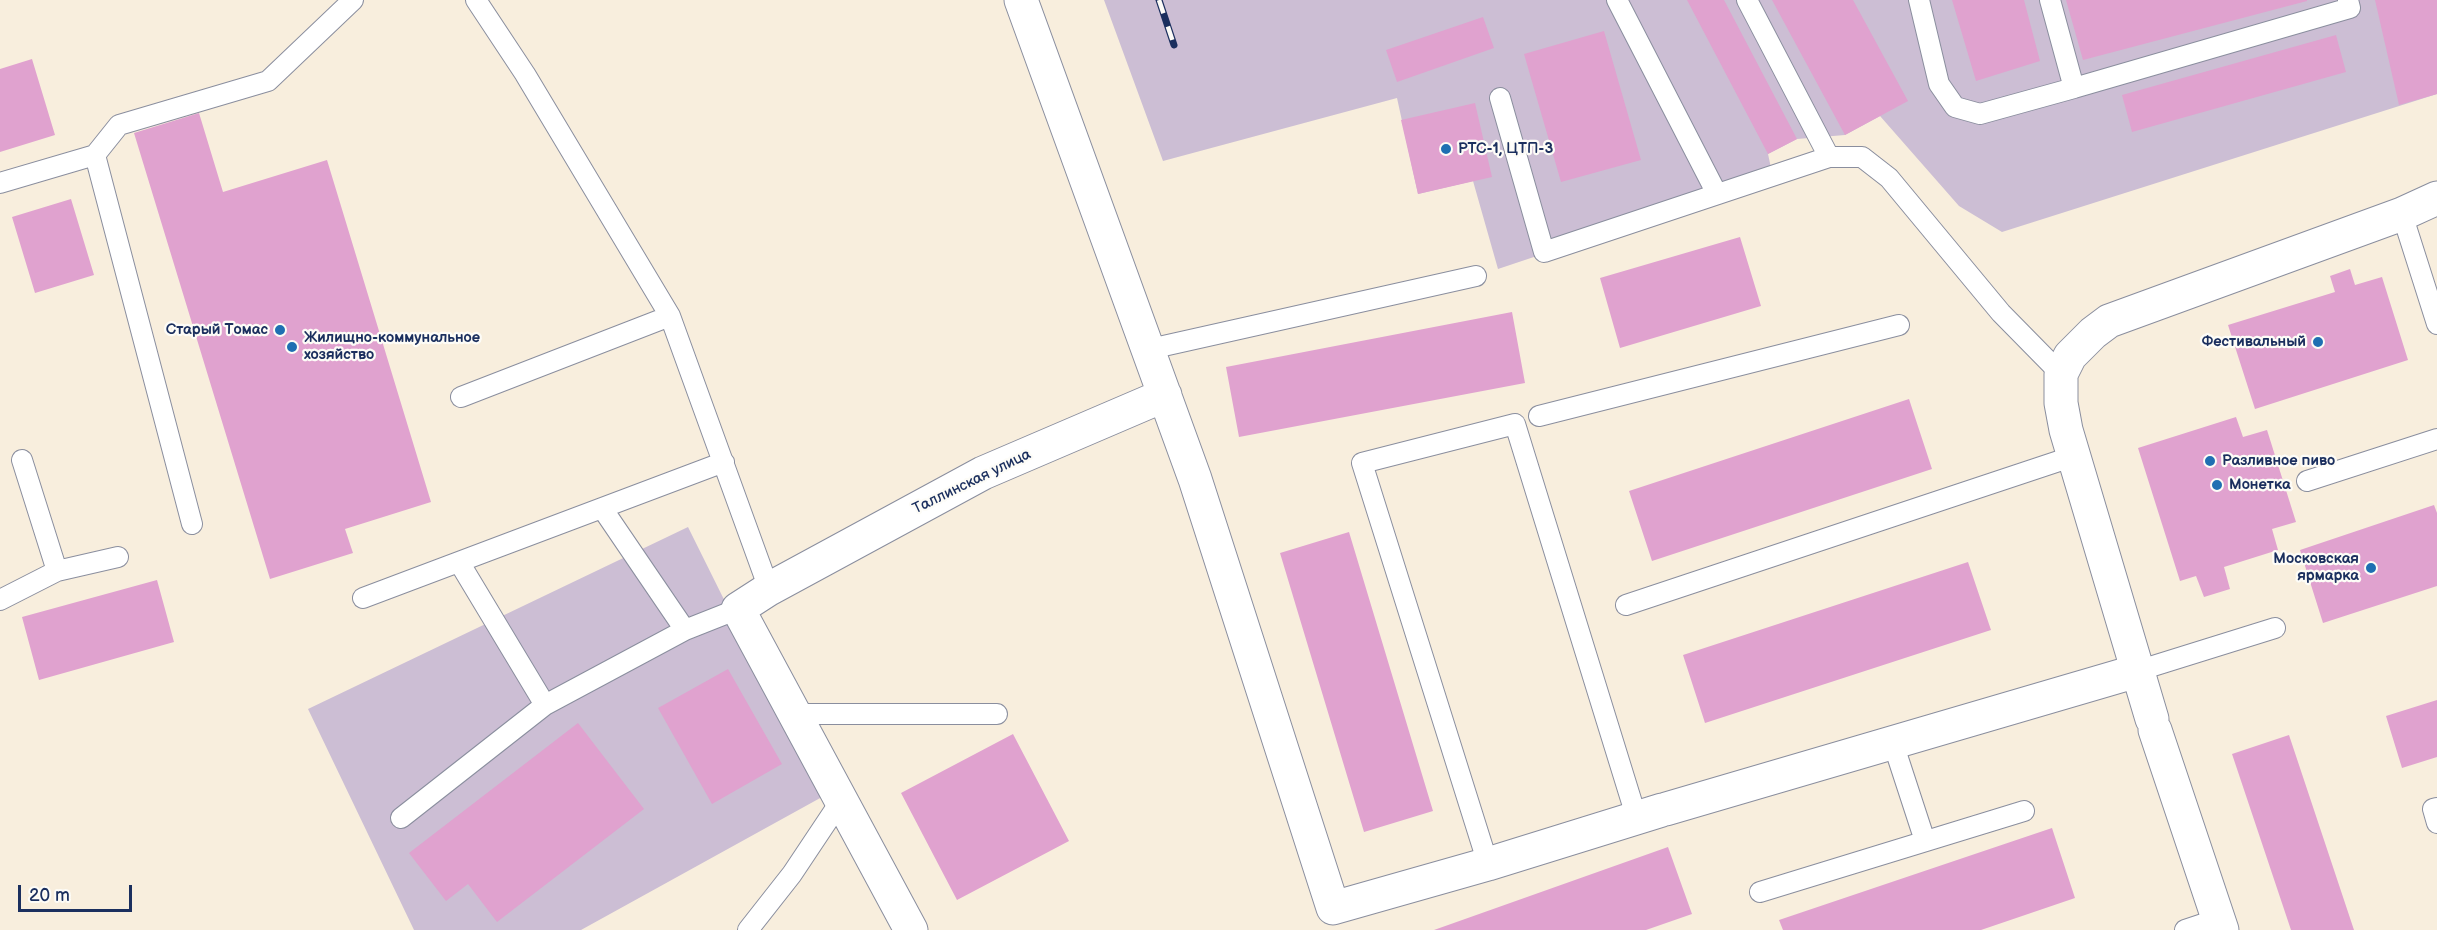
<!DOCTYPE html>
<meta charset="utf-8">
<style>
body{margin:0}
#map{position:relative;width:2437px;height:930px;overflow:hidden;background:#f8eedd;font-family:"Balsamiq Sans",sans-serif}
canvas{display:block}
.scale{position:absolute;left:18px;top:885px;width:114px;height:27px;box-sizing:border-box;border:3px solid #1b2f5e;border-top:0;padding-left:8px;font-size:18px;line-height:21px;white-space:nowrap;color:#1b2f5e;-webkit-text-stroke:4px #fdfcf7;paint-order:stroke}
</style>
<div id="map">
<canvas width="2437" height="930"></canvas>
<div class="scale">20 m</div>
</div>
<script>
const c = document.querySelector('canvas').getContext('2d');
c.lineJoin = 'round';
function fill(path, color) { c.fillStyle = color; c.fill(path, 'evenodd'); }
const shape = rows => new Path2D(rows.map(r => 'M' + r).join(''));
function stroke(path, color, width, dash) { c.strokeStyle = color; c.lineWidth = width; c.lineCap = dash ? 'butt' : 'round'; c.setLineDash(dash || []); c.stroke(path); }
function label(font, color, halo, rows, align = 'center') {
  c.font = font + ' "Balsamiq Sans",sans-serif'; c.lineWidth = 4.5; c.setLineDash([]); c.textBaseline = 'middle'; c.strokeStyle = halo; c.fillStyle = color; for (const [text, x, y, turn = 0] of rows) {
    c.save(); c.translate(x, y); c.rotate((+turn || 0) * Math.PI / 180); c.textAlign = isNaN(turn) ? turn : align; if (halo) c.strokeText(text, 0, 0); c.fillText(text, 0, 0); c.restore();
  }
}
fill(shape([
 [1104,0,2437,0,2437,94,2002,232,1959,206,1880,116,1845,135,1797,139,1768,154,1773,177,1498,269,1473,181,1418,194,1397,98,1163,161],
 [688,527,822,797,581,930,414,930,308,709]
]), '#ccbed4');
fill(shape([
 [1687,0,1724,0,1797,139,1768,154],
 [1772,0,1853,0,1908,101,1845,135],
 [1952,0,2024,0,2040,61,1976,81],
 [2066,0,2307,0,2307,1,2083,60],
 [2375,0,2437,0,2437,94,2399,105],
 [1483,17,1494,48,1397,82,1386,50],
 [1604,31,1641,160,1561,182,1524,54],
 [2336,35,2346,72,2132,132,2122,95],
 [32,59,55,135,0,152,0,69],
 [1475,103,1492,177,1418,194,1401,120],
 [199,113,223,192,327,160,431,502,345,529,353,553,270,579,134,133],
 [71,199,94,275,35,293,12,217],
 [1740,237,1761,306,1620,348,1600,278],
 [2350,269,2355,285,2382,277,2408,360,2255,409,2228,325,2335,292,2330,276],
 [1512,312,1525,383,1239,437,1226,367],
 [1909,399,1932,469,1652,561,1629,491],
 [2236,417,2243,437,2267,430,2296,522,2272,529,2278,550,2224,567,2230,589,2204,597,2196,576,2180,581,2138,448],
 [2434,505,2437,513,2437,586,2323,623,2300,550],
 [1349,532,1433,811,1364,832,1280,553],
 [1968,562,1991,630,1705,723,1683,655],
 [157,580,174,642,39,680,22,617],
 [728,669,782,764,712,804,658,708],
 [2437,700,2437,757,2402,768,2386,716],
 [578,723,644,809,497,922,468,884,446,901,409,853],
 [1013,734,1069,841,957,900,901,793],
 [2289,735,2354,930,2291,930,2232,754],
 [2052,828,2075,898,1981,930,1783,930,1779,920],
 [1668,847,1692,914,1646,930,1434,930]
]), '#e0a2cf');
const service = shape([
 [476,0,525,74,670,316,769,589],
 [1617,0,1717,194],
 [1747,0,1829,157],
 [1919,0,1939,84,1955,107,1980,114,2074,88],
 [2050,0,2074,88,2350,8,2348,0],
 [1500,98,1544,252,1829,157,1862,157,1889,178,2001,313,2061,374],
 [95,155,119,125,268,81,353,0],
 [0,183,95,155,192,524],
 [2402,214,2437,324],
 [1150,349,1476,276],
 [461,397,670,316],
 [1539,416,1899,325],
 [22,460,57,571],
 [2307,481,2437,439],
 [602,508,685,630],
 [459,562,545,705],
 [363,598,724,462],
 [0,600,57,571,118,557],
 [1626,605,2074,456],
 [2137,671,2275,628],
 [796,714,997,714],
 [1893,743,1925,841],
 [2437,808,2433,809,2437,823],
 [401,818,545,705,685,630,738,609],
 [1488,864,1362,463,1515,424,1637,819],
 [1760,892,2024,811],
 [748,930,792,874,842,799],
 [2185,930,2218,919]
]);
const minor = shape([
 [1021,0,1195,479,1333,908,1488,864,1662,810],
 [2152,719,2066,430,2061,403,2061,374,2070,356,2093,333,2109,321,2402,214,2437,198],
 [2155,730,2222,930],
 [1666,809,2137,671],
 [911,930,738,609,769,589,983,473,1165,395]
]);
stroke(service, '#8a8e9e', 22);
stroke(minor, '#8a8e9e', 35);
stroke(service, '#fff', 20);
stroke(minor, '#fff', 33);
const rail = shape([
 [1159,0,1174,45]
]);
stroke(rail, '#1b2f5e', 7);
stroke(rail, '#fdfcf7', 4.5, [14]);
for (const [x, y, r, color] of [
 [1446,149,6,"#1f6fb2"],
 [280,330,6,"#1f6fb2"],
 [2318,342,6,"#1f6fb2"],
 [292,347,6,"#1f6fb2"],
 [2210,461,6,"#1f6fb2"],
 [2217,485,6,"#1f6fb2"],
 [2371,568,6,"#1f6fb2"]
]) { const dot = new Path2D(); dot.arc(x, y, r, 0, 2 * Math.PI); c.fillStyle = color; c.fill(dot); stroke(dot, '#fdfcf7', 2); }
label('bold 15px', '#1b2f5e', '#fdfcf7', [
 ["РТС-1, ЦТП-3",1458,149],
 ["Старый Томас",268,330,"right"],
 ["Жилищно-коммунальное",304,338],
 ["хозяйство",304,355],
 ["Фестивальный",2306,342,"right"],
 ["Разливное пиво",2222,461],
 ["Монетка",2229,485],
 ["Московская",2359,559,"right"],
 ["ярмарка",2359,576,"right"]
], 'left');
label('15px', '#1b2f5e', '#fdfcf7', [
 ["Таллинская улица",972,482,-26]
]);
</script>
